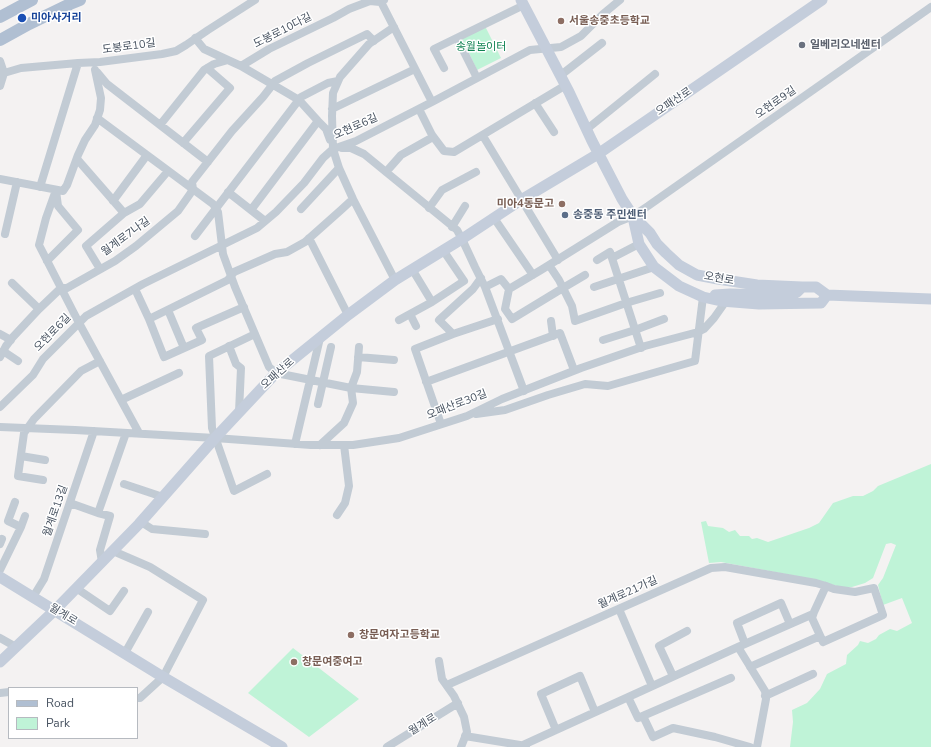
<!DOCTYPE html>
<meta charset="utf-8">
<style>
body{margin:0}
#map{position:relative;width:931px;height:747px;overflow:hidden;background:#f4f2f2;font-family:"Nunito Sans",sans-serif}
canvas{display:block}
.legend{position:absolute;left:8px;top:687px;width:130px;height:52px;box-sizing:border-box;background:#fff;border:1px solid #b6bac0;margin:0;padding:5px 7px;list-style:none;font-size:12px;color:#485361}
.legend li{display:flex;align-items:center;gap:8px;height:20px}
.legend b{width:20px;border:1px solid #b6bac0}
</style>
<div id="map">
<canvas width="931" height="747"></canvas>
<ul class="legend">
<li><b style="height:5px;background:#b0bfd2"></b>Road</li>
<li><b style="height:11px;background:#bff3d7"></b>Park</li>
</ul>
</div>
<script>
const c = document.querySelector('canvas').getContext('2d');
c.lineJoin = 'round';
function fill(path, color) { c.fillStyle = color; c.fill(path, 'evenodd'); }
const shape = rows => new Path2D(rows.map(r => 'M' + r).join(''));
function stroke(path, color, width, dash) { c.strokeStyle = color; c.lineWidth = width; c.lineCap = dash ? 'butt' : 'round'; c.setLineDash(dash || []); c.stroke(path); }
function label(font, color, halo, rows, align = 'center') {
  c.font = font + ' "Nunito Sans","Noto Sans KR",sans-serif'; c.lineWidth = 3; c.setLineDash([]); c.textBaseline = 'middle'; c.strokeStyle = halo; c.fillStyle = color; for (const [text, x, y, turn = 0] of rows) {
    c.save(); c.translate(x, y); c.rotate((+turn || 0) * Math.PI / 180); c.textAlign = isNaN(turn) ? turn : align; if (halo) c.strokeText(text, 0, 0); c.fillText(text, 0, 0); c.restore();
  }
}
fill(shape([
 [485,26,501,58,477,70,461,36],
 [931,464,931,747,790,747,793,722,792,710,807,703,820,689,827,674,846,664,847,655,858,645,860,641,868,643,876,639,879,635,890,629,897,631,912,623,902,598,883,605,878,585,883,578,896,545,891,543,886,544,873,578,865,583,852,587,841,587,812,579,721,562,709,563,701,522,706,521,708,526,723,528,729,532,735,530,740,536,749,536,752,539,757,538,768,542,809,528,819,523,833,503,853,496,863,496,873,491,878,486],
 [293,648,359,699,309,737,248,693]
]), '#bff3d7');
stroke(shape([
 [380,0,432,102],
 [394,27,369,44,340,77,333,93,332,116,333,149,339,168,353,199,395,280],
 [195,38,204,49,241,66,299,100,318,121,326,129,330,140],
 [457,38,477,78],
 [0,61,4,73],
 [241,66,269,49,333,18,349,9,370,1,380,2,384,0],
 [444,68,434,49,524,5],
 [97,72,107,84,208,162],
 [0,75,4,73,21,68,78,63,100,62,162,54,176,51,186,45,208,30,255,0],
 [561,75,602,43],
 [0,86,4,73],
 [535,103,554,132],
 [332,109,415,69],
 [419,109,432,135,444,151,454,152,566,85],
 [97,118,213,204,218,212,223,254,235,287,269,367,276,373,351,388,394,392],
 [160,125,204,70,214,64,228,60],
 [587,129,655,74],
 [483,136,558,260],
 [183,143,230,88,207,68],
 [342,148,351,148,364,154,457,230,462,239,475,267,485,287,524,391],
 [77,159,124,213],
 [386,172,401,155,433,137],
 [0,179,63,191,67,185,78,155,85,140,95,125,100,110,101,98,95,70],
 [40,187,78,63],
 [56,190,46,218,39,245,79,323,139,433],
 [228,192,265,221],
 [113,201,147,155],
 [429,208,442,190,476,172],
 [301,209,339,168],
 [251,210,318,121],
 [494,218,533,275],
 [452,227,465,206],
 [5,234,17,182],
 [195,236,301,97,328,83,338,81],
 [309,238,348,315],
 [612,258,639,244],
 [597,260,610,252,641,348],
 [47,261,78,230,58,206,56,191],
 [549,265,559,280,572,306,575,321,626,303,660,293],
 [100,269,86,246,124,213,140,204,168,171],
 [412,269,432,302,464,281,443,250],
 [12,283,39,309],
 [485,287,501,279,509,289,541,270,618,222,633,216,648,206,931,7],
 [594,287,654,267],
 [135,289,149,319,164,357,202,340,196,328,244,307],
 [509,289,505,309,512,319,563,288,585,275],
 [168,310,184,348],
 [410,314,416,326],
 [149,319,228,280,234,272,275,254,287,252,305,242,341,210,353,199],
 [399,320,432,302],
 [551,321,553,336],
 [0,334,11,340],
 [255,334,209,356,212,428,234,491,267,474],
 [453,334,439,320,473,289,481,278],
 [603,340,635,330,664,319],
 [229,346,236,364,241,368,239,412],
 [3,351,18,361],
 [0,357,6,346,12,338,39,309,61,288,67,288,115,261,136,246,178,211,190,194,193,189,192,182,232,131,263,97,270,88,275,81,308,63,367,34,374,41],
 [358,357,394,360],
 [426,382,560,333,574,370],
 [121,400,179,373],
 [318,404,331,347],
 [0,407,33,375,43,359,86,316,143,284,257,228,276,212,304,183,323,158,333,149,356,141,432,102,530,50,561,47,581,36,603,14,620,0],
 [476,414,505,410,548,395,585,384,608,386,695,361,703,297],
 [441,424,415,349,453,334,498,319],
 [0,427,75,430,215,438,311,445,353,445,399,438,467,416,502,399,581,368,645,346,698,332,704,329,714,318,726,301],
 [295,444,320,338],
 [320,445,344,423,353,403,351,388,357,372,359,347],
 [21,456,45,460],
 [43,480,18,476,24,433,34,419,81,371,100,361],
 [124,484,163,497],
 [70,503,98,513,110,516,100,550,102,562],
 [98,513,126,433],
 [337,515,345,503,349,486,344,445],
 [141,522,152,529,205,534],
 [21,527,25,516],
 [0,544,2,539],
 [113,551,150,567,203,600,163,677,140,698,137,698],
 [0,570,21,527,8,521,15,502],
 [76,588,110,611,124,591],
 [33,597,44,579,94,431],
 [619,609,652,686],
 [0,638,16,647],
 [745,644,737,623,781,603,790,624],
 [738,647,765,691,766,699,757,747],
 [125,653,148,612],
 [439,661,442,679,454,696,464,717,467,732,461,747],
 [750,667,820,636],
 [673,676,659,646,687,631],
 [447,685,711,568,725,567,816,583,826,586,834,589,855,592,874,588,883,615,823,642,812,618,814,612,826,586],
 [0,693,9,692],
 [765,696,813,674],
 [628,697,638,718,731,678],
 [643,716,653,737,673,728,715,737,750,747],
 [556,730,541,694,580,676,595,712],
 [465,736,526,746],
 [521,746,738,647,813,614],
 [387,747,458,703]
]), '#c2cbd4', 8);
stroke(shape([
 [521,0,569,92,592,141,622,199,633,216,650,233,657,244,666,253,679,265,697,275,718,279,757,285,802,287,816,287,827,295,931,299],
 [633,217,639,244,654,267,679,286,703,297,721,301,759,304,821,303,827,295],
 [715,295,730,294,766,295,791,295,797,292,802,287],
 [0,577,163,677,282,747],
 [0,662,55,610,139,524,215,438,275,374,348,315,395,280,465,237,521,200,598,154,822,0]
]), '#c4cddb', 11);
stroke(shape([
 [0,17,32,0],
 [0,40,29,24,70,4,80,0]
]), '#b0bfd2', 12);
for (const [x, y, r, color] of [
 [22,18,5,"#1a4fb4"],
 [561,21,4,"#8d6e63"],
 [802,45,4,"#6b7280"],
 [562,204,4,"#8d6e63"],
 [565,215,4,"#5c6f8a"],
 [351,635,4,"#8d6e63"],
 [294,662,4,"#8d6e63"]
]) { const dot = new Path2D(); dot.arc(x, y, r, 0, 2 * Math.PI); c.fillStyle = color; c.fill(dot); stroke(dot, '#fff', 1.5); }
label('bold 11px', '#164399', '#fff', [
 ["미아사거리",31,18]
], 'left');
label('bold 11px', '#785e54', '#fff', [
 ["서울송중초등학교",569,21],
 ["미아4동문고",554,204,"right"],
 ["창문여자고등학교",359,635],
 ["창문여중여고",302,662]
], 'left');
label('11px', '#485361', '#fff', [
 ["도봉로10다길",283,31,-27],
 ["도봉로10길",129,47,-8],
 ["오패산로",674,102,-34],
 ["오현로9길",776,103,-35],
 ["오현로6길",356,127,-24],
 ["월계로7나길",126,237,-36],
 ["오현로",719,279,10],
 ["오현로6길",53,333,-46],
 ["오패산로",278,374,-42],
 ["오패산로30길",457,405,-21],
 ["월계로13길",56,511,-71],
 ["월계로21가길",628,593,-24],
 ["월계로",63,615,31],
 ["월계로",423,725,-32]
]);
label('bold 11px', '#5b616d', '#fff', [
 ["일베리오네센터",810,45]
], 'left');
label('11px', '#118353', '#fff', [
 ["송월놀이터",481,47]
]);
label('bold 11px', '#4e5e75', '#fff', [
 ["송중동 주민센터",573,215]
], 'left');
</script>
